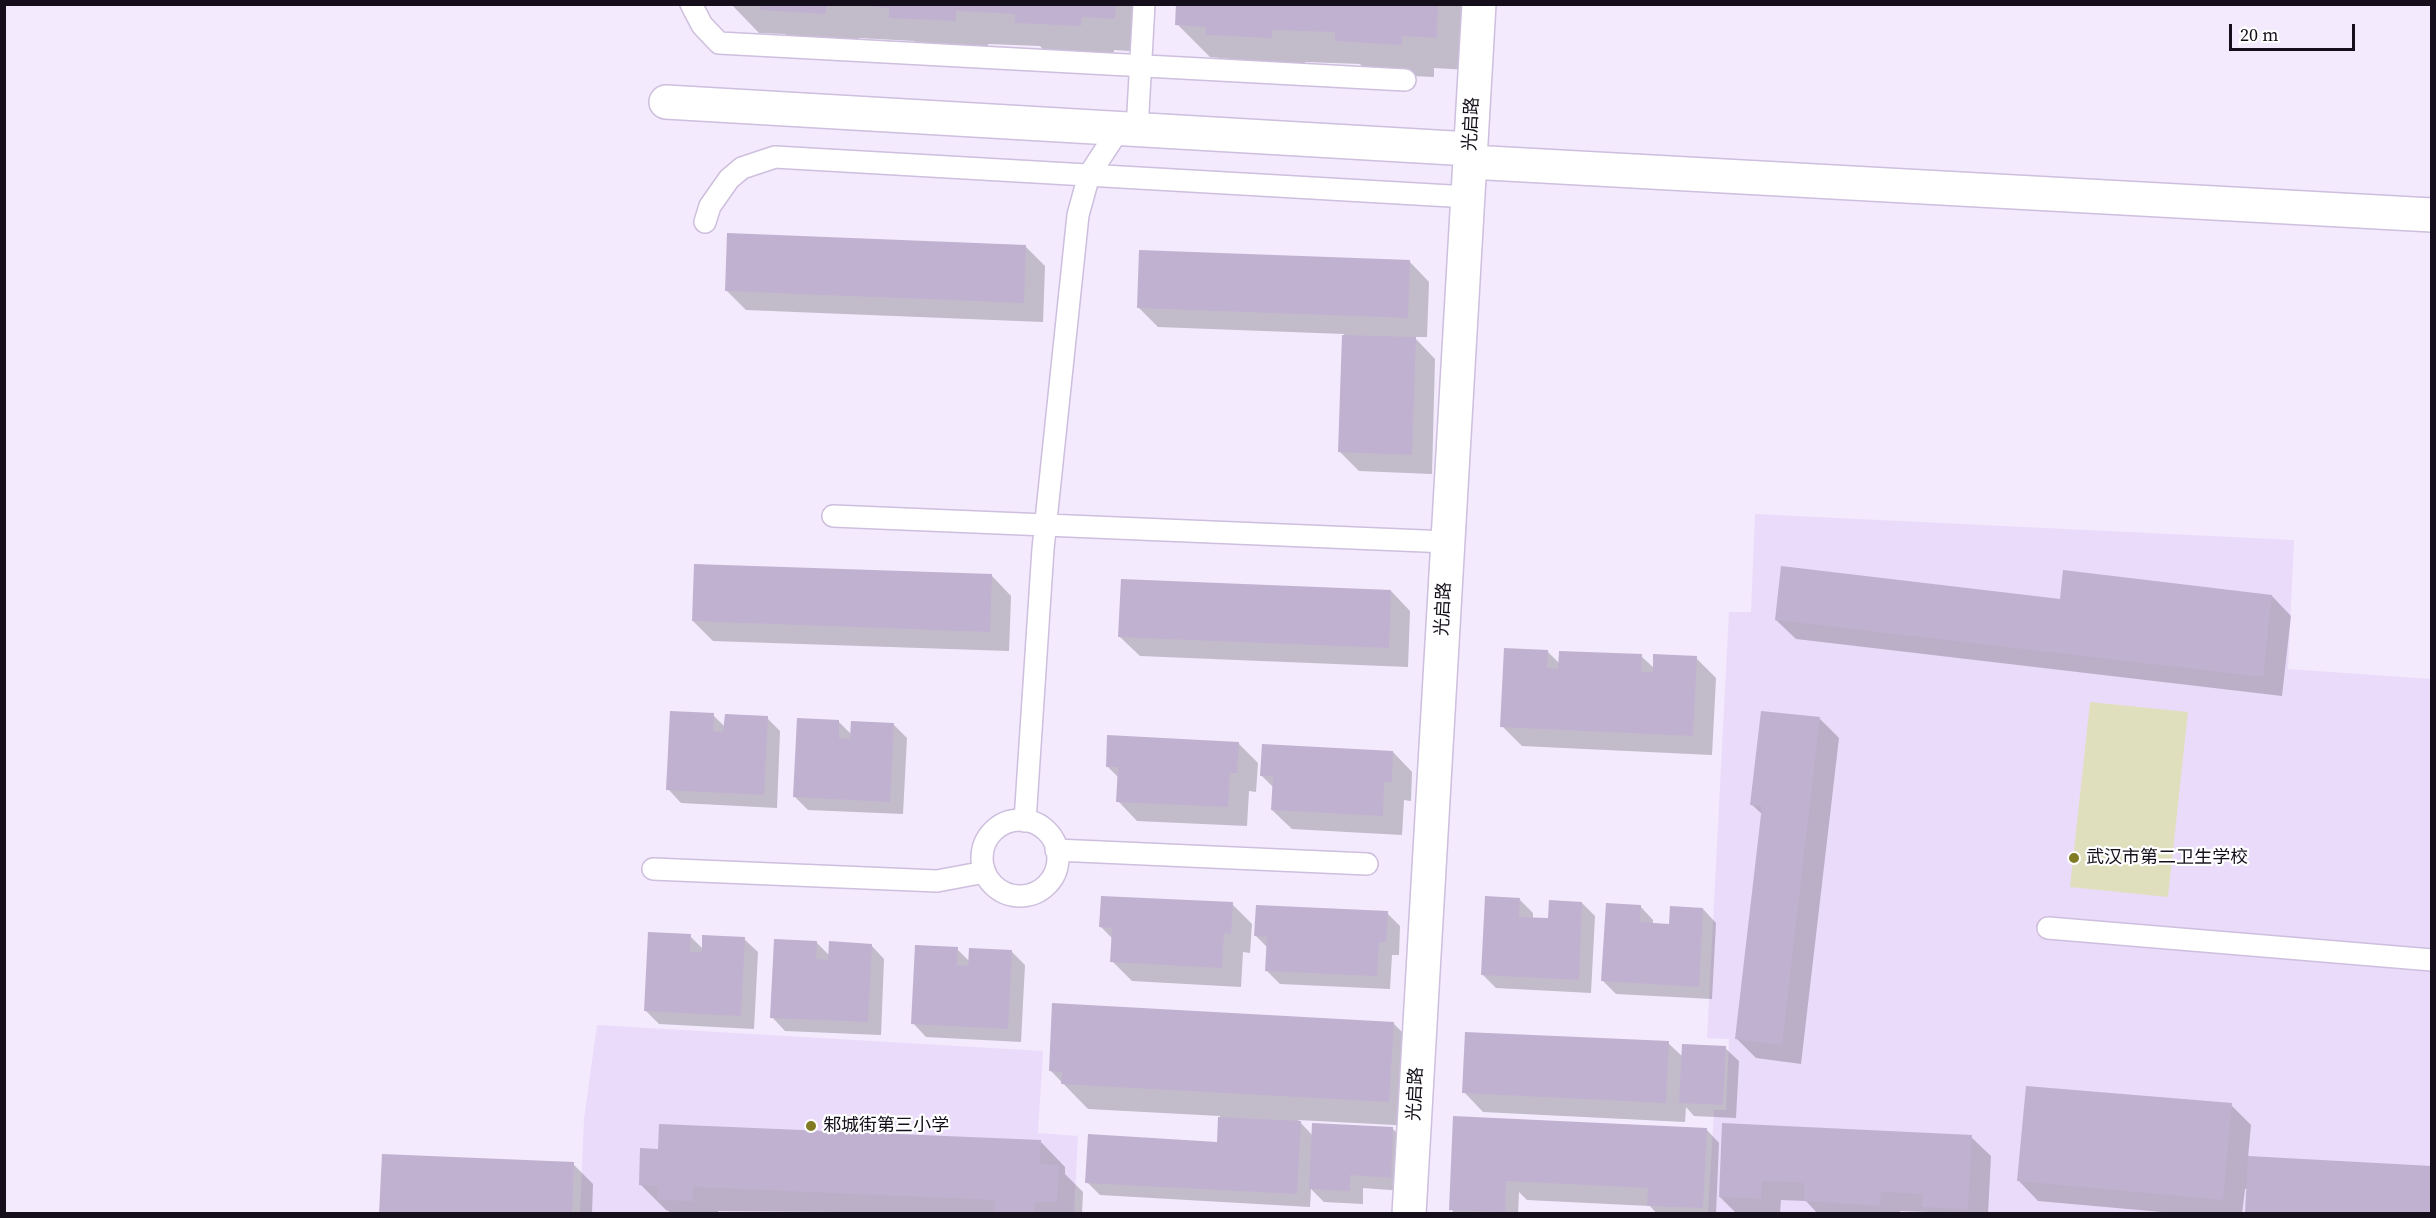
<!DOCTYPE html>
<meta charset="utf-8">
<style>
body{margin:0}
#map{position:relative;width:2436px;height:1218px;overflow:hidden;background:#f3eafd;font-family:"Source Serif 4",serif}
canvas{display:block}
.frame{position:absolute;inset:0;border:6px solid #140f1a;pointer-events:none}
.scale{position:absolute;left:2229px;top:24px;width:126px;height:27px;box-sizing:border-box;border:3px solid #140f1a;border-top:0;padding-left:8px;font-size:18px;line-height:21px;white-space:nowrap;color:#140f1a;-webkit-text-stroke:4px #fff;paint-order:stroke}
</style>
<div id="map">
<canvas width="2436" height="1218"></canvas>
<div class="frame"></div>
<div class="scale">20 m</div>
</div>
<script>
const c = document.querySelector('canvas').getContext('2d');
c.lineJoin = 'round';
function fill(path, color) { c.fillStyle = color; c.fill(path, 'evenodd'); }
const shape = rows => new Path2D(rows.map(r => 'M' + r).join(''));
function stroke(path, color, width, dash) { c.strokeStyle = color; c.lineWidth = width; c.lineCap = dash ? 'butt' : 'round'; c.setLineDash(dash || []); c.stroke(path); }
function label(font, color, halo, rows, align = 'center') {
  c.font = font + ' "Source Serif 4","Noto Sans SC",serif'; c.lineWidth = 4.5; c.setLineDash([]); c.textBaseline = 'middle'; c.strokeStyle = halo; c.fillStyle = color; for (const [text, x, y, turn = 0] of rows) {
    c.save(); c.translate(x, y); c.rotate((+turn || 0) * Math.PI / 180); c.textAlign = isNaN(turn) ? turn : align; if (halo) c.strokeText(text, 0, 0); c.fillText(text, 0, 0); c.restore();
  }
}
fill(shape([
 [1755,514,2294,540,2288,669,2431,679,2431,1213,1708,1213,1714,1110,1726,1110,1729,1039,1707,1038,1729,612,1751,612],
 [597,1025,1043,1051,1038,1133,1078,1136,1074,1213,580,1214,584,1119]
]), '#eadbfa');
fill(shape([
 [2090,702,2188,712,2168,897,2070,887]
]), '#e0dfbd');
fill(shape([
 [731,4,1150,4,1147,52,1114,50,1114,58,1049,56,1040,46,988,44,988,53,924,50,914,41,859,38,859,46,794,43,785,34,759,33],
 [1178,4,1470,4,1469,70,1434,68,1434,77,1369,74,1360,64,1305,62,1305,71,1240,68,1231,59,1210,57,1177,24],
 [1025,246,1045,266,1043,322,746,310,727,291],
 [1410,262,1429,282,1427,337,1414,337,1435,359,1432,474,1359,471,1339,451,1344,334,1158,327,1138,307],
 [992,576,1011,596,1009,651,713,641,693,621],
 [1391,591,1410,611,1408,667,1140,656,1120,637],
 [2272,596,2291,616,2282,696,1796,639,1776,620,2061,600],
 [1547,651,1560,664,1641,656,1654,668,1696,658,1716,678,1712,755,1522,746,1502,726],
 [713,715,725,727,767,718,780,731,777,808,681,803,668,789],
 [1820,719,1839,738,1801,1064,1756,1058,1736,1038,1763,815,1751,804],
 [839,722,852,735,893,724,907,738,903,814,808,810,794,796],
 [1238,743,1258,763,1256,792,1249,791,1247,826,1137,821,1118,801,1119,778,1107,766],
 [1393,752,1412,772,1411,801,1404,800,1402,835,1292,829,1272,810,1273,787,1261,775],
 [1520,900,1533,913,1533,919,1549,919,1582,903,1595,916,1591,993,1496,988,1483,975],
 [1232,904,1252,924,1250,953,1243,952,1241,987,1132,981,1112,961,1113,939,1101,927],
 [1640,906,1653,920,1653,924,1670,926,1703,909,1716,923,1712,999,1616,994,1603,981],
 [1387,913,1400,926,1399,955,1392,955,1390,989,1280,984,1266,970,1268,948,1256,936],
 [690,936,703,949,744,939,758,952,754,1029,659,1024,645,1010],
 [817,943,830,956,871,945,884,959,881,1035,785,1031,772,1017],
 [957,949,970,962,1012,952,1025,965,1021,1042,926,1037,913,1023],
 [1393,1023,1418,1048,1414,1126,1298,1120,1313,1136,1393,1129,1406,1142,1404,1191,1363,1188,1363,1204,1324,1202,1311,1189,1310,1207,1100,1195,1087,1182,1219,1143,1220,1116,1088,1109,1050,1070],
 [1668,1043,1683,1057,1725,1048,1739,1061,1736,1118,1694,1116,1686,1107,1685,1122,1483,1112,1464,1092],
 [2231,1105,2251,1125,2248,1158,2432,1168,2245,1189,2242,1214,2184,1214,2038,1201,2019,1181],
 [1455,1118,1706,1129,1719,1143,1716,1214,1657,1214,1650,1206,1527,1200,1519,1192,1518,1214,1455,1214,1451,1209],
 [1724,1125,1971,1137,1991,1156,1988,1214,1900,1211,1900,1214,1818,1214,1806,1201,1781,1200,1780,1214,1737,1214,1720,1197],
 [1040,1141,1065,1167,1065,1174,1083,1192,1082,1214,718,1211,718,1214,674,1214,666,1210,641,1185,660,1150],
 [573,1164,593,1184,592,1214,381,1214]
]), '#0003');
fill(shape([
 [760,4,826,4,826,14,760,10],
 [847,4,1116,4,1115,19,1082,17,1081,26,1015,23,1015,14,956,11,956,21,889,18,889,8],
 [1176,4,1438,4,1437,38,1402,36,1402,45,1335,41,1335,32,1272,30,1272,38,1205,35,1206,27,1175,25],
 [727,233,1026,245,1024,303,725,291],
 [1139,250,1410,260,1408,318,1137,308],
 [1342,335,1416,337,1412,455,1338,452],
 [694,564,992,574,990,632,692,621],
 [1781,566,2060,599,2063,570,2272,595,2263,677,1775,620],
 [1121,579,1391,590,1389,648,1118,637],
 [1504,648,1548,650,1547,668,1558,669,1559,651,1642,654,1641,672,1653,672,1653,654,1697,656,1693,736,1500,727],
 [670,711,714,713,713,731,723,732,725,714,768,716,764,795,666,790],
 [1761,711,1820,717,1782,1045,1735,1039,1762,806,1750,805],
 [797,718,839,720,839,738,850,739,851,721,894,723,890,802,793,797],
 [1107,735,1239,742,1237,773,1230,773,1228,807,1116,802,1118,767,1106,767],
 [1262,744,1393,751,1392,782,1384,782,1383,816,1271,810,1273,776,1260,776],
 [1101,896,1233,902,1231,934,1224,933,1222,968,1110,962,1112,928,1099,927],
 [1485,896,1520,898,1519,917,1548,918,1549,900,1582,902,1579,980,1481,975],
 [1606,903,1641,905,1640,922,1669,924,1670,906,1703,908,1699,987,1601,981],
 [1256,905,1388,911,1386,942,1379,942,1377,976,1265,971,1267,937,1254,936],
 [648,932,691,934,690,952,702,952,702,935,745,937,741,1016,644,1011],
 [774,939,817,941,816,959,828,960,829,941,872,944,868,1022,770,1018],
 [915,945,958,947,957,965,968,966,969,948,1012,950,1008,1029,911,1024],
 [1052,1003,1394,1022,1389,1102,1061,1084,1062,1072,1049,1071],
 [1465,1032,1669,1041,1666,1103,1462,1093],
 [1682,1044,1726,1046,1723,1105,1679,1103],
 [2026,1086,2232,1103,2223,1200,2017,1181],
 [1453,1116,1707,1128,1703,1208,1647,1206,1648,1188,1506,1181,1505,1212,1449,1210],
 [1218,1117,1301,1121,1297,1194,1085,1183,1088,1134,1217,1142],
 [1312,1123,1393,1127,1391,1178,1350,1175,1350,1191,1309,1189],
 [1722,1123,1972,1135,1968,1209,1922,1207,1922,1194,1881,1192,1880,1206,1804,1201,1804,1183,1762,1181,1761,1199,1719,1197],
 [659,1124,1041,1140,1040,1164,1059,1165,1057,1202,1034,1202,1034,1214,994,1214,995,1200,693,1187,693,1201,657,1200,658,1186,639,1185,640,1148,658,1149],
 [382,1154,574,1162,572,1214,379,1214],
 [2248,1156,2432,1166,2432,1214,2245,1214]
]), '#c0b1d0');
const lane = shape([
 [691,4,702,25,719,43,1405,80],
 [1137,130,1144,4],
 [705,222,710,206,729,179,742,168,775,157,1468,197],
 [833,516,1448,542],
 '982 858a38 38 0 1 1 76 0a38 38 0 1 1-76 0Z',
 [1025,821,1043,549,1078,215,1089,175,1119,129],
 [1056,850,1367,864],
 [653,869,937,881,985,872],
 [2048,928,2432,960]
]);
const street = shape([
 [666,102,1470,149],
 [1470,162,2432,215],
 [1409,1214,1479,4]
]);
stroke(lane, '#cdbfdd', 24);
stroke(street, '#cdbfdd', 36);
stroke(lane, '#fff', 21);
stroke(street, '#fff', 33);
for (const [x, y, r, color] of [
 [2074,858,6,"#817c23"],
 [811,1126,6,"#817c23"]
]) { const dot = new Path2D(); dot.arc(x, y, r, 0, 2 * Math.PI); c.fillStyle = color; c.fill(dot); stroke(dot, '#fff', 2); }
label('18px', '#140f1a', '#fff', [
 ["光启路",1472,124,-87],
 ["光启路",1444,609,-87],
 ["光启路",1416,1094,-87]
]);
label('18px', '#140f1a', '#fff', [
 ["武汉市第二卫生学校",2086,858],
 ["邾城街第三小学",823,1126]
], 'left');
</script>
